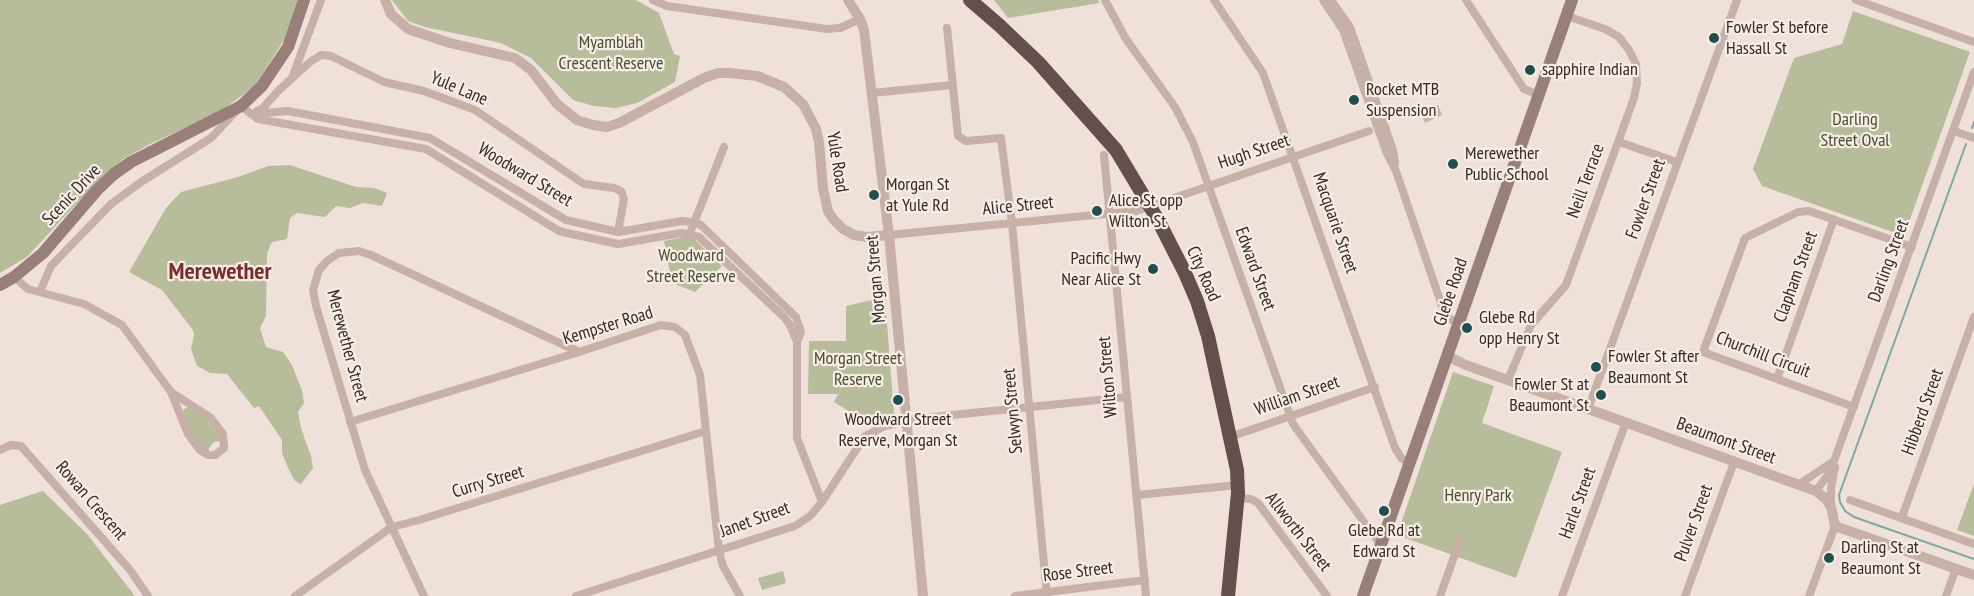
<!DOCTYPE html>
<style>
body{margin:0}
canvas{display:block;background:#efe1da}
</style>
<canvas width="1974" height="596"></canvas>
<script>
const c = document.querySelector('canvas').getContext('2d');
c.lineJoin = 'round';
function fill(path, color) { c.fillStyle = color; c.fill(path, 'evenodd'); }
const shape = rows => new Path2D(rows.map(r => 'M' + r).join(''));
function stroke(path, color, width, dash) { c.strokeStyle = color; c.lineWidth = width; c.lineCap = dash ? 'butt' : 'round'; c.setLineDash(dash || []); c.stroke(path); }
function label(font, color, halo, rows, align = 'center') {
  c.font = font + ' "PT Sans Narrow",sans-serif'; c.lineWidth = 4.5; c.setLineDash([]); c.textBaseline = 'middle'; c.strokeStyle = halo; c.fillStyle = color; for (const [text, x, y, turn = 0] of rows) {
    c.save(); c.translate(x, y); c.rotate((+turn || 0) * Math.PI / 180); c.textAlign = isNaN(turn) ? turn : align; if (halo) c.strokeText(text, 0, 0); c.fillText(text, 0, 0); c.restore();
  }
}
fill(shape([
 [0,0,298,0,285,38,256,85,218,113,152,143,123,159,77,203,27,257,0,273],
 [392,0,636,0,659,13,674,54,680,56,675,82,637,103,616,108,594,106,573,100,531,58,501,43,425,27,408,21],
 [994,0,1098,0,1100,3,1008,18],
 [1853,11,1970,52,1904,236,1762,186,1753,169,1794,58,1842,44],
 [1438,105,1442,115,1425,123,1421,113],
 [290,165,356,187,374,188,387,193,382,206,363,203,350,208,336,206,325,217,297,213,290,218,287,239,272,242,267,253,266,316,260,328,266,347,283,352,292,365,302,391,304,403,298,412,301,428,311,456,313,468,301,484,295,481,289,470,282,453,282,440,259,406,254,408,227,374,210,373,197,366,191,349,194,335,193,330,162,290,129,272,166,208,181,192,238,177,268,166],
 [684,237,695,240,722,266,695,292,672,283,664,241],
 [885,297,894,414,866,418,864,421,834,402,838,394,808,394,809,341,846,341,846,306],
 [1453,372,1494,386,1482,423,1562,452,1516,578,1397,535],
 [188,407,204,416,221,438,220,441,214,442,209,448,209,452,203,449,189,430,183,410],
 [1974,484,1974,536,1957,530],
 [43,491,87,534,135,596,0,596,0,505],
 [783,571,786,583,762,590,758,578]
]), '#b7bc9b');
stroke(shape([
 [1972,128,1974,122],
 [1966,144,1839,495,1840,502,1845,511,1854,517,1974,559]
]), '#7ca9a3', 2);
stroke(shape([
 [653,0,667,6,827,29,840,28,860,19],
 [1105,0,1126,39,1175,107,1193,142,1293,424,1380,544],
 [1214,0,1263,73,1395,448,1402,459,1409,462],
 [1323,0,1343,30,1387,154,1396,171,1444,312,1448,318,1459,323],
 [1331,0,1350,27,1393,150,1395,163],
 [1466,0,1524,89,1539,95],
 [1856,0,1974,42],
 [947,28,958,136,966,141,1001,138,1012,223,1047,596],
 [292,78,321,0],
 [872,93,952,85],
 [257,111,262,109,279,90,310,62,321,55,331,56,384,82,424,91,475,110,578,180,584,184,614,188,621,191,624,199,618,232],
 [251,114,288,111,430,138,566,220,618,232,682,221,693,222,701,225,796,317,801,332,797,342,797,438,822,502],
 [1954,131,1974,138],
 [1619,142,1677,162],
 [1104,155,1146,596],
 [690,233,724,147],
 [889,235,1136,211,1369,131],
 [14,277,28,289,84,304,122,325,171,392,188,434,200,450,208,455,215,455,224,448,223,434,210,417,171,392],
 [40,292,51,266,111,204,141,182,211,138,241,106,258,119,426,149,559,231,567,233,618,244,681,233,699,237,784,317,790,325,797,342],
 [1777,379,1834,219],
 [1508,380,1531,325,1566,285,1634,98,1637,83,1636,64,1629,50,1619,37,1605,29,1567,16],
 [1854,407,1703,352,1745,238,1798,212,1809,211,1912,247],
 [1588,409,1737,0],
 [350,422,579,352,661,325,675,327,685,335,700,375,719,551,723,566,740,596],
 [1230,437,1375,387],
 [0,450,11,445,21,446,130,570,148,596],
 [1798,485,1834,461],
 [1816,491,1830,472,1834,461,1974,72],
 [1137,495,1238,485],
 [1238,498,1251,499,1258,503,1327,596],
 [1850,500,1974,544],
 [1831,505,1831,488,1835,467],
 [1902,517,1974,317],
 [295,596,392,527,419,520,706,431],
 [424,596,365,470,316,306,313,290,319,270,327,261,339,253,359,251,371,255,579,352],
 [576,596,795,526,810,516,822,502,865,436,885,426,914,419,1127,397],
 [1015,596,1145,580],
 [1440,596,1459,543],
 [1562,596,1626,422],
 [1685,596,1734,462],
 [1809,596,1835,526],
 [1946,596,1956,568]
]), '#c6b0a7', 8);
stroke(shape([
 [385,0,391,14,408,29,450,43,515,58,531,70,557,104,577,120,593,125,607,127,619,123,704,78,718,73,730,73,757,76,784,87,803,104,816,129,819,142,823,188,828,211,833,219,843,229,854,235,867,237,889,235],
 [848,0,860,19,864,30,889,235,923,596],
 [1447,356,1466,365,1816,491,1826,499,1831,507,1835,526,1974,575]
]), '#c6b0a7', 10);
stroke(shape([
 [0,285,14,277,43,253,97,190,114,174,131,162,241,106,262,86,288,47,304,0],
 [1363,596,1572,0]
]), '#997f79', 12);
stroke(shape([
 [970,0,999,25,1038,62,1116,150,1158,220,1185,273,1197,301,1208,336,1237,470,1238,493,1228,596]
]), '#63504c', 14);
for (const [x, y, r, color] of [
 [1714,38,6,"#20504b"],
 [1530,70,6,"#20504b"],
 [1354,100,6,"#20504b"],
 [1453,164,6,"#20504b"],
 [874,195,6,"#20504b"],
 [1097,211,6,"#20504b"],
 [1153,269,6,"#20504b"],
 [1467,328,6,"#20504b"],
 [1596,367,6,"#20504b"],
 [1601,395,6,"#20504b"],
 [898,400,6,"#20504b"],
 [1384,511,6,"#20504b"],
 [1829,558,6,"#20504b"]
]) { const dot = new Path2D(); dot.arc(x, y, r, 0, 2 * Math.PI); c.fillStyle = color; c.fill(dot); stroke(dot, '#f7ece6', 2); }
label('18px', '#332927', '#f7ece6', [
 ["Fowler St before",1726,28],
 ["Hassall St",1726,49],
 ["sapphire Indian",1542,70],
 ["Rocket MTB",1366,90],
 ["Suspension",1366,111],
 ["Merewether",1465,154],
 ["Public School",1465,175],
 ["Morgan St",886,185],
 ["at Yule Rd",886,206],
 ["Alice St opp",1109,201],
 ["Wilton St",1109,222],
 ["Pacific Hwy",1141,259,"right"],
 ["Near Alice St",1141,280,"right"],
 ["Glebe Rd",1479,318],
 ["opp Henry St",1479,339],
 ["Fowler St after",1608,357],
 ["Beaumont St",1608,378],
 ["Fowler St at",1589,385,"right"],
 ["Beaumont St",1589,406,"right"],
 ["Woodward Street",898,420,"center"],
 ["Reserve, Morgan St",898,441,"center"],
 ["Glebe Rd at",1384,531,"center"],
 ["Edward St",1384,552,"center"],
 ["Darling St at",1841,548],
 ["Beaumont St",1841,569]
], 'left');
label('18px', '#484f2d', '#f7ece6', [
 ["Myamblah",611,43],
 ["Crescent Reserve",611,64],
 ["Darling",1855,120],
 ["Street Oval",1855,141],
 ["Woodward",691,256],
 ["Street Reserve",691,277],
 ["Morgan Street",858,359],
 ["Reserve",858,380],
 ["Henry Park",1478,496]
]);
label('18px', '#332927', '#f7ece6', [
 ["Yule Lane",459,89,23],
 ["Hugh Street",1254,152,-19],
 ["Yule Road",837,162,81],
 ["Woodward Street",525,175,31],
 ["Neill Terrace",1586,181,-70],
 ["Scenic Drive",72,195,-47],
 ["Fowler Street",1646,199,-70],
 ["Alice Street",1018,206,-6],
 ["Macquarie Street",1335,223,71],
 ["Darling Street",1889,261,-70],
 ["Edward Street",1255,269,70],
 ["City Road",1203,274,66],
 ["Clapham Street",1796,277,-70],
 ["Morgan Street",876,279,-95],
 ["Glebe Road",1451,292,-71],
 ["Kempster Road",608,326,-17],
 ["Merewether Street",347,346,75],
 ["Churchill Circuit",1763,355,21],
 ["Wilton Street",1108,377,-95],
 ["William Street",1297,396,-19],
 ["Selwyn Street",1013,411,-95],
 ["Hibberd Street",1923,412,-70],
 ["Beaumont Street",1726,441,20],
 ["Curry Street",488,482,-17],
 ["Rowan Crescent",91,501,49],
 ["Harle Street",1578,503,-70],
 ["Janet Street",755,520,-20],
 ["Pulver Street",1694,523,-70],
 ["Allworth Street",1298,532,52],
 ["Rose Street",1078,572,-7]
]);
label('bold 24px', '#7a2d27', '#f7ece6', [
 ["Merewether",220,272]
]);
</script>
